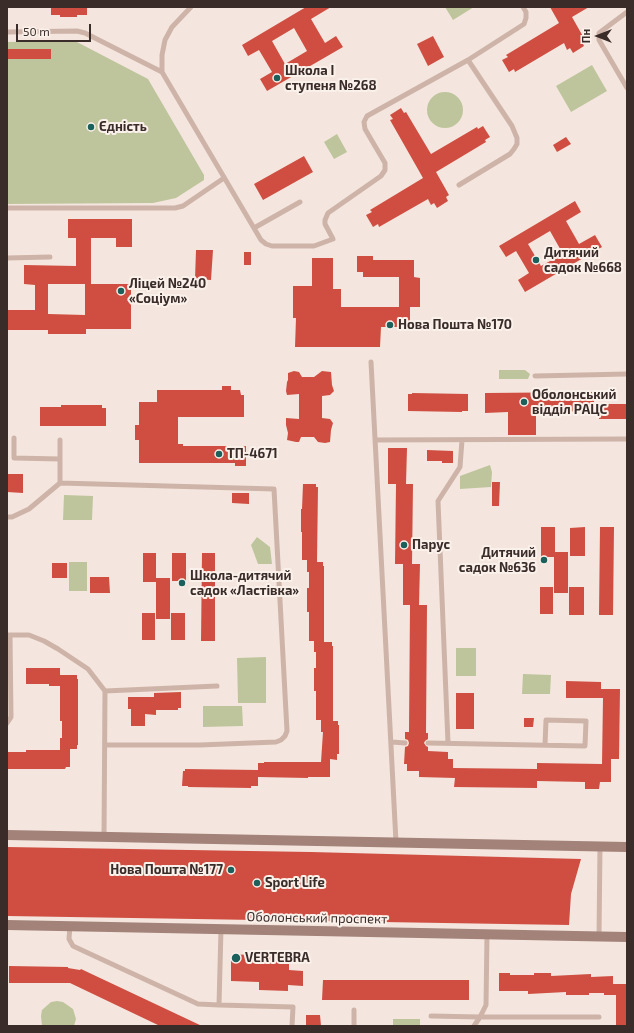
<!DOCTYPE html>
<meta charset="utf-8">
<style>
body{margin:0}
#map{position:relative;width:634px;height:1033px;overflow:hidden;background:#f4e6de;font-family:"Exo 2",sans-serif}
canvas{display:block}
.frame{position:absolute;inset:0;border:8px solid #3a2c29;pointer-events:none}
.north{position:absolute;left:578px;top:16px;width:40px;height:40px;-webkit-text-stroke:3px #fbf1eb;paint-order:stroke;rotate:270deg;font-size:11px;font-weight:700;line-height:16px;text-align:center;color:#3a2c29}
.north::after{content:'';display:block;margin:auto;width:14px;height:18px;background:#3a2c29;clip-path:polygon(50% 0,100% 100%,50% 72%,0 100%)}
.scale{position:absolute;left:16px;top:24px;width:75px;height:18px;box-sizing:border-box;border:2px solid #3a2c29;border-top:0;padding-left:5px;font-size:12px;line-height:14px;white-space:nowrap;color:#3a2c29;-webkit-text-stroke:3px #fbf1eb;paint-order:stroke}
</style>
<div id="map">
<canvas width="634" height="1033"></canvas>
<div class="frame"></div>
<div class="north">Пн</div>
<div class="scale">50 m</div>
</div>
<script>
const c = document.querySelector('canvas').getContext('2d');
c.lineJoin = 'round';
function fill(path, color) { c.fillStyle = color; c.fill(path, 'evenodd'); }
const shape = rows => new Path2D(rows.map(r => 'M' + r).join(''));
function stroke(path, color, width, dash) { c.strokeStyle = color; c.lineWidth = width; c.lineCap = dash ? 'butt' : 'round'; c.setLineDash(dash || []); c.stroke(path); }
function label(font, color, halo, rows, align = 'center') {
  c.font = font + ' "Exo 2",sans-serif'; c.lineWidth = 4; c.setLineDash([]); c.textBaseline = 'middle'; c.strokeStyle = halo; c.fillStyle = color; for (const [text, x, y, turn = 0] of rows) {
    c.save(); c.translate(x, y); c.rotate((+turn || 0) * Math.PI / 180); c.textAlign = isNaN(turn) ? turn : align; if (halo) c.strokeText(text, 0, 0); c.fillText(text, 0, 0); c.restore();
  }
}
fill(shape([
 [445,7,474,7,453,20],
 [75,41,148,79,204,175,204,180,176,198,153,203,7,204,7,42],
 [592,65,607,91,571,112,556,86],
 '427 110a18 18 0 1 1 36 0a18 18 0 1 1-36 0Z',
 [337,134,347,152,334,159,324,142],
 [499,370,525,370,530,374,528,379,499,379],
 [490,465,492,472,491,487,460,489,460,476],
 [64,495,93,496,92,520,63,520],
 [257,537,270,547,272,564,258,564,251,545],
 [69,562,87,562,87,591,69,591],
 [456,648,476,648,476,676,456,676],
 [266,657,266,703,238,703,237,658],
 [523,674,551,675,550,694,522,694],
 [203,706,242,706,243,726,203,727],
 [57,1001,63,1002,73,1009,76,1019,74,1026,42,1026,41,1016,42,1010,51,1002],
 [393,1019,420,1019,420,1026,393,1026]
]), '#bec59c');
fill(shape([
 [51,7,87,7,87,15,77,15,77,17,60,17,60,15,51,15],
 [306,7,331,7,311,19,325,43,336,36,343,47,267,91,260,79,272,72,259,50,248,56,242,45],
 [294,28,307,51,285,64,272,41],
 [550,7,589,7,572,17,585,40,582,42,584,46,573,53,570,48,567,50,564,43,515,72,514,69,509,72,502,60,508,57,506,55,559,23],
 [433,36,444,57,428,66,417,44],
 [7,49,51,49,51,59,7,59],
 [401,108,404,113,406,112,431,154,477,127,478,129,483,126,490,137,485,140,486,142,436,172,449,195,446,197,448,201,437,208,434,203,431,205,428,199,379,227,378,224,373,227,366,215,372,212,370,210,423,178,390,120,393,119,390,115],
 [566,137,571,144,557,152,553,145],
 [304,156,313,172,263,200,254,184],
 [575,201,581,212,566,221,579,244,595,235,602,247,525,292,518,280,529,273,516,251,506,257,499,246],
 [550,231,563,254,541,266,528,244],
 [68,219,132,219,132,247,116,247,116,238,91,238,91,284,131,284,131,329,86,329,86,334,48,334,48,330,7,330,7,310,35,310,35,285,24,284,24,265,76,266,76,238,68,238],
 [48,284,85,284,85,315,48,314],
 [196,250,213,250,211,280,195,279],
 [244,252,251,252,251,265,244,265],
 [357,256,373,256,373,260,414,260,414,277,420,278,420,307,410,307,410,327,381,327,380,347,295,347,296,318,293,318,293,286,312,286,312,258,333,258,333,289,341,289,341,307,399,307,399,277,363,277,363,272,357,272],
 [294,371,299,372,302,377,314,377,322,371,331,372,332,385,334,391,330,395,322,396,322,418,330,419,333,423,331,430,330,442,325,443,318,442,314,437,301,437,299,442,296,442,287,440,288,433,286,425,286,418,299,419,299,394,287,395,286,391,287,382,288,380,288,373],
 [222,386,231,386,231,390,240,390,241,395,244,395,244,417,178,417,178,444,183,444,183,446,246,446,246,466,235,466,235,463,139,463,139,440,135,440,135,425,139,425,139,402,157,402,157,390,222,390],
 [594,392,594,411,536,412,536,435,508,435,508,412,485,413,485,393],
 [412,393,468,394,468,411,462,411,462,412,408,411,408,394,412,394],
 [599,404,627,404,627,419,599,419],
 [61,405,102,405,102,408,106,408,106,426,40,426,40,407,61,407],
 [388,448,407,448,406,484,413,484,412,564,420,564,419,605,427,605,426,733,428,733,428,739,425,741,424,743,426,746,428,747,428,751,448,752,448,759,453,759,453,768,537,769,537,763,602,764,603,698,566,698,566,681,601,682,601,689,620,689,619,759,611,759,611,782,600,782,599,789,585,789,585,782,537,781,537,788,454,787,455,778,419,777,419,771,407,771,407,764,404,764,405,747,408,746,409,743,408,740,405,739,405,732,409,732,410,605,403,605,403,564,395,564,396,484,388,484],
 [427,450,453,451,453,463,442,463,442,461,427,461],
 [7,474,23,474,23,493,7,492],
 [492,482,500,482,499,506,492,506],
 [303,484,316,484,316,487,318,487,317,562,323,562,323,566,324,566,324,642,332,642,332,646,333,646,333,721,338,721,338,725,339,725,339,754,337,754,337,760,330,759,330,777,308,777,308,778,258,777,258,786,251,786,251,788,188,787,188,786,182,786,183,771,185,771,185,769,258,770,258,763,264,763,264,762,321,762,323,732,321,732,321,720,316,720,316,691,314,691,314,668,316,668,316,652,314,652,314,641,309,641,309,612,307,612,307,588,309,588,309,572,307,572,307,560,302,560,302,532,301,532,301,509,302,509],
 [232,493,249,493,249,504,232,503],
 [541,527,555,527,555,552,568,552,568,593,554,593,554,557,541,557],
 [585,527,585,556,570,556,570,528],
 [600,527,614,527,613,615,599,615],
 [143,553,156,553,156,578,170,578,170,619,156,619,156,582,143,582],
 [172,553,186,553,186,581,172,581],
 [202,553,215,553,215,641,201,641],
 [52,563,67,563,67,578,52,578],
 [90,577,109,577,110,593,90,593],
 [540,587,553,587,553,614,540,614],
 [569,587,584,587,584,615,569,615],
 [142,613,155,613,155,640,142,640],
 [171,613,185,613,185,640,171,640],
 [26,668,60,668,60,675,77,675,77,679,78,679,78,745,77,745,77,749,70,749,70,767,66,767,65,769,7,769,7,752,26,752,26,750,60,750,60,738,62,738,62,721,60,721,60,686,49,686,49,684,26,684],
 [181,692,181,708,178,708,178,710,156,710,156,715,145,714,145,726,131,726,131,709,128,709,128,697,154,697,154,693],
 [456,693,474,693,474,729,456,729],
 [524,718,534,718,533,727,524,727],
 [7,847,311,852,581,859,571,894,569,925,7,916],
 [261,951,289,952,289,970,303,971,303,986,288,985,288,991,259,990,259,982,231,981,231,955,261,954],
 [9,966,68,967,68,968,80,970,81,969,202,1026,160,1026,70,983,9,983],
 [499,973,510,973,510,975,534,975,534,973,551,973,551,976,591,974,591,977,613,976,613,984,627,984,627,1026,616,1026,616,995,604,995,604,993,589,993,589,995,566,995,566,992,528,994,528,991,499,991],
 [323,980,469,980,469,1000,322,1000],
 [306,1015,320,1015,321,1026,306,1026]
]), '#cf4e41');
stroke(shape([
 [191,7,172,27,165,40,162,55,162,72,261,240,266,244,272,246,314,246,333,239,325,224,325,220,328,213,381,176,385,170,385,163,365,129,364,122,367,116,468,60,521,26,524,24,526,18,526,12,523,7],
 [627,12,599,33,599,40,627,88],
 [7,32,77,31,85,33,162,72],
 [459,185,510,154,514,149,517,144,517,138,512,126,468,60],
 [7,208,175,208,183,206,224,178],
 [254,228,300,202],
 [7,258,50,257],
 [371,362,396,842],
 [535,376,627,374],
 [14,438,14,458,60,459],
 [60,440,60,483],
 [375,440,627,439],
 [7,517,12,517,29,509,60,483,274,489,287,731,285,736,281,740,276,742,200,745,105,745],
 [7,635,29,635,44,641,58,649,88,669,105,691,104,837],
 [105,691,217,686],
 [7,723,11,717,10,635],
 [392,742,405,743],
 [428,743,585,746,586,721,546,720,545,745],
 [448,743,438,501,460,467,462,440],
 [70,926,69,939,73,946,198,1004,219,1005],
 [221,929,219,1005,293,1007,292,1026],
 [487,935,486,1005,480,1017,599,1017],
 [599,936,600,846],
 [431,1016,480,1017],
 [354,1026,354,1010],
 [474,1026,480,1017]
]), '#ceb4a8', 5);
stroke(shape([
 [7,835,627,847],
 [7,925,627,937]
]), '#a28279', 10);
for (const [x, y, r, color] of [
 [277,78,4,"#1b605a"],
 [91,127,4,"#1b605a"],
 [536,260,4,"#1b605a"],
 [121,291,4,"#1b605a"],
 [390,325,4,"#1b605a"],
 [524,402,4,"#1b605a"],
 [219,454,4,"#1b605a"],
 [404,545,4,"#1b605a"],
 [544,560,4,"#1b605a"],
 [182,583,4,"#1b605a"],
 [231,870,4,"#1b605a"],
 [257,883,4,"#1b605a"],
 [236,958,5,"#1b605a"]
]) { const dot = new Path2D(); dot.arc(x, y, r, 0, 2 * Math.PI); c.fillStyle = color; c.fill(dot); stroke(dot, '#fbf1eb', 1.5); }
label('bold 13px', '#3a2c29', '#fbf1eb', [
 ["Школа І",285,71],
 ["ступеня №268",285,86],
 ["Єдність",99,127],
 ["Дитячий",544,253],
 ["садок №668",544,268],
 ["Ліцей №240",129,284],
 ["«Соціум»",129,299],
 ["Нова Пошта №170",398,325],
 ["Оболонський",532,395],
 ["відділ РАЦС",532,410],
 ["ТП-4671",227,454],
 ["Парус",412,545],
 ["Дитячий",536,553,"right"],
 ["садок №636",536,568,"right"],
 ["Школа-дитячий",190,576],
 ["садок «Ластівка»",190,591],
 ["Нова Пошта №177",223,870,"right"],
 ["Sport Life",265,883],
 ["VERTEBRA",245,958]
], 'left');
label('13px', '#3a2c29', '#fbf1eb', [
 ["Оболонський проспект",317,918,1]
]);
</script>
